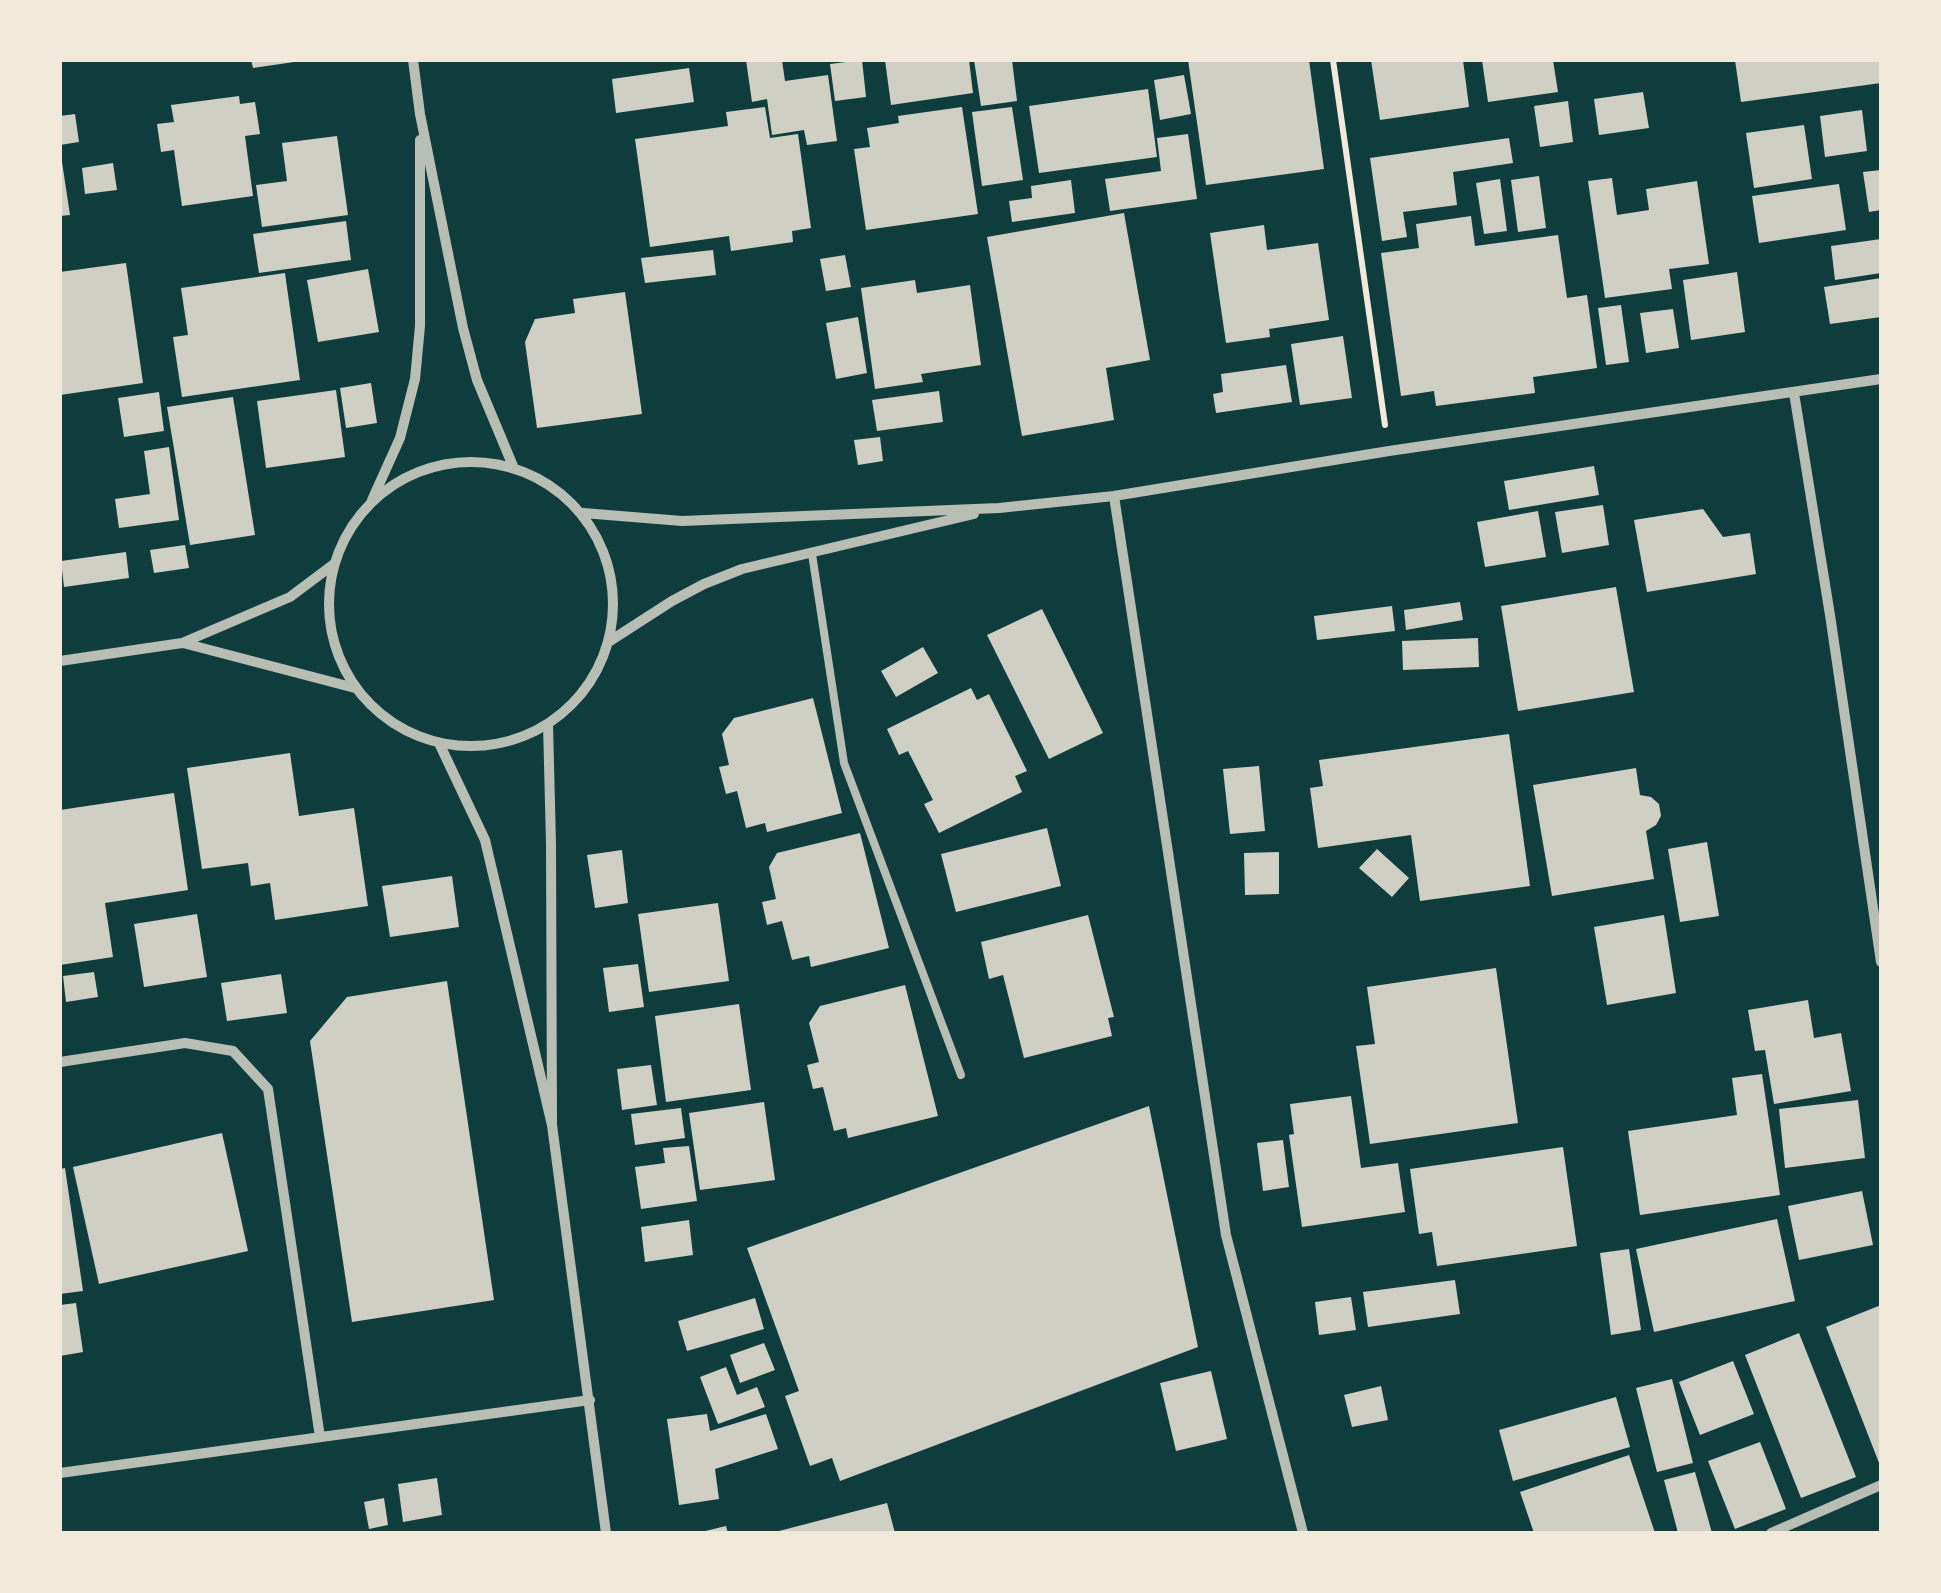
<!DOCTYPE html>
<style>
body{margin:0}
#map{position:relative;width:1941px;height:1593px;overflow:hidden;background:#0f3d3e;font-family:Merriweather,serif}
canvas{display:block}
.frame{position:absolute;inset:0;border:62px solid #f1e9da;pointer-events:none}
</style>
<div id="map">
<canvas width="1941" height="1593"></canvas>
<div class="frame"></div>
</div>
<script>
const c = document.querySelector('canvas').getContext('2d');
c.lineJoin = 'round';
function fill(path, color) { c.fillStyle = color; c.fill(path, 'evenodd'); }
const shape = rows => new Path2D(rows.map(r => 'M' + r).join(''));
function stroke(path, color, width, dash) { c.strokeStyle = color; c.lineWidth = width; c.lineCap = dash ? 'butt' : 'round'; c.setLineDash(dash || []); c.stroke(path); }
fill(shape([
 [251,60,294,60,294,62,253,68],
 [746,60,782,60,785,81,828,75,837,141,807,145,804,130,772,135,767,99,752,102],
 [862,60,866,97,835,101,830,64],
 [885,60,969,60,973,93,891,105],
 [974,60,1012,60,1017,101,981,106],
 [1188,60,1309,60,1324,169,1206,185],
 [1371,60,1463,60,1469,107,1380,120],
 [1482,60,1553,60,1558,92,1488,102],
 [1735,60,1881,60,1881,83,1741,102],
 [689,68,694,102,616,113,612,79],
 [1184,75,1191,114,1160,120,1154,80],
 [1148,89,1157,157,1039,173,1029,106],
 [1643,92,1649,128,1599,135,1594,99],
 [239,96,240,104,255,102,260,134,245,136,253,196,182,206,174,150,161,152,157,124,174,122,171,105],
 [1568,101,1573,142,1540,147,1534,106],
 [765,107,770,138,798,134,811,228,792,231,793,242,731,251,729,236,650,247,635,139,728,126,726,112],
 [962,107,978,214,866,230,854,149,870,147,867,128,899,123,898,116],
 [1012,107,1023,180,982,186,972,112],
 [1862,110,1867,151,1825,157,1820,116],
 [75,114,79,142,60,145,60,116],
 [1804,125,1812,179,1754,188,1746,133],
 [1188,134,1197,199,1110,211,1105,179,1161,171,1157,138],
 [337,136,348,215,262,227,256,185,287,181,282,143],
 [1509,138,1513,163,1453,172,1457,205,1403,212,1407,237,1382,241,1370,158],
 [60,162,62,162,70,215,60,216],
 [113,163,117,190,85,194,82,168],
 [1881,170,1881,210,1869,212,1863,172],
 [1539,176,1546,228,1518,232,1511,180],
 [1612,178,1617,215,1649,210,1646,189,1697,181,1709,264,1669,269,1672,289,1605,298,1588,181],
 [1500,179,1507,231,1484,234,1476,183],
 [1071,180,1075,213,1012,222,1009,201,1032,198,1031,186],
 [1839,184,1846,230,1759,243,1752,196],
 [1124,213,1150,360,1106,368,1114,420,1022,436,987,237],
 [1471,216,1475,246,1558,235,1567,298,1587,295,1597,368,1533,377,1535,393,1436,406,1434,391,1401,396,1381,253,1419,248,1416,224],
 [346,221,351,260,259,273,253,234],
 [1264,225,1267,250,1318,243,1329,320,1269,329,1270,337,1226,343,1210,233],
 [1881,239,1881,273,1835,280,1831,246],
 [713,250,716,275,645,283,641,258],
 [845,255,851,287,826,291,820,259],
 [126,263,143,383,60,395,60,272],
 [368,269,379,332,318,342,307,280],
 [1737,272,1745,332,1691,340,1683,280],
 [285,273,300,380,182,397,173,337,188,335,181,288],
 [1881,278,1881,317,1830,324,1824,287],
 [915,280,917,293,970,285,981,365,921,374,923,382,875,389,861,288],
 [625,292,642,414,537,428,525,342,535,319,575,313,573,299],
 [1621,305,1629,362,1606,365,1598,308],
 [1673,309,1679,348,1646,353,1640,313],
 [858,317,867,373,836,379,826,323],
 [1343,336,1352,398,1300,405,1291,344],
 [1286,365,1292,402,1216,413,1213,394,1223,392,1221,374],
 [371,383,377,423,346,428,340,388],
 [336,390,345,457,266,468,257,401],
 [939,391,943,422,877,431,872,400],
 [159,392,164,431,124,437,118,398],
 [233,397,255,535,190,545,167,407],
 [880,437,883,461,858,465,854,440],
 [169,447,179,520,119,528,115,499,150,494,144,451],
 [1594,466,1599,495,1509,510,1504,481],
 [1603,505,1609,545,1562,553,1555,512],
 [1703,509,1723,537,1750,533,1756,574,1647,592,1634,520],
 [1538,511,1546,557,1485,567,1477,522],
 [185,545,189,568,154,573,150,550],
 [126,552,129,578,64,587,61,561],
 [1616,587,1634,692,1518,711,1501,606],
 [1460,602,1463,620,1406,630,1404,610],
 [1392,606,1395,631,1317,640,1314,616],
 [1042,609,1103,733,1049,759,987,635],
 [1478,638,1479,667,1403,670,1402,641],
 [923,647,938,673,896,697,881,671],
 [971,688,977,700,989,694,1027,771,1015,776,1022,792,939,833,924,804,933,800,908,751,899,755,887,729],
 [813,698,842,813,767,832,765,823,746,828,737,791,726,794,719,767,729,765,722,734,734,718],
 [1509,734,1530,886,1420,901,1411,835,1318,848,1310,788,1323,786,1319,760],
 [290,753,299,816,354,808,368,906,275,920,270,883,251,886,248,863,202,869,187,768],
 [1259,766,1265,831,1230,834,1223,769],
 [1636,768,1640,795,1651,797,1659,804,1661,816,1656,825,1646,831,1654,879,1552,896,1533,785],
 [174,793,188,890,105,903,113,957,60,965,60,810],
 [1047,828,1061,886,956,912,941,854],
 [860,833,889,948,811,967,809,956,792,960,782,921,767,925,762,902,776,899,769,867,777,853],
 [1707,842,1719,916,1680,922,1668,849],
 [1377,849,1409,878,1392,897,1359,868],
 [622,850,628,903,595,908,587,855],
 [1279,852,1279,894,1245,895,1244,853],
 [452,876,459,927,390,937,382,886],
 [718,903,729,981,649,992,638,914],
 [197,914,207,977,144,987,134,924],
 [1088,915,1114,1017,1108,1018,1112,1036,1024,1058,1003,975,989,979,981,942],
 [1664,915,1676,993,1607,1005,1594,927],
 [638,964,644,1007,609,1012,603,968],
 [1496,968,1518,1123,1370,1144,1356,1046,1375,1044,1367,987],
 [94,972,98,997,66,1002,63,976],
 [281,974,287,1013,227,1021,221,983],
 [447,981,494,1300,352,1322,310,1041,347,997],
 [905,985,938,1116,848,1138,846,1128,834,1131,823,1087,813,1089,807,1065,819,1062,809,1023,820,1006],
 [1808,1000,1814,1038,1841,1033,1851,1091,1774,1104,1765,1050,1755,1051,1748,1010],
 [739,1004,751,1090,666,1102,655,1016],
 [651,1065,657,1105,622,1110,617,1069],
 [1762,1074,1780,1195,1640,1215,1628,1131,1737,1115,1732,1078],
 [1351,1096,1361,1168,1398,1163,1405,1212,1302,1227,1289,1135,1294,1134,1290,1104],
 [1858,1100,1865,1158,1785,1168,1779,1109],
 [764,1102,775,1180,700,1190,689,1113],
 [1149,1106,1198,1347,840,1481,832,1458,810,1466,785,1396,799,1391,747,1248],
 [681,1108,685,1138,635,1145,631,1114],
 [222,1133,248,1251,99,1284,73,1167],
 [1283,1140,1289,1187,1263,1191,1257,1143],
 [689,1146,697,1201,641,1209,635,1167,665,1163,663,1148],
 [1563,1147,1577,1246,1437,1266,1432,1232,1419,1234,1410,1169],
 [65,1168,83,1291,60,1294,60,1169],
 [1862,1191,1873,1245,1799,1260,1788,1206],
 [1777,1219,1795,1301,1654,1332,1636,1249],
 [689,1220,693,1255,645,1262,641,1227],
 [1629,1249,1641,1330,1611,1335,1600,1253],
 [1455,1280,1460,1314,1368,1327,1363,1292],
 [1351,1297,1356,1330,1319,1335,1315,1302],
 [755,1298,764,1329,687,1351,678,1321],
 [76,1303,83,1352,60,1356,60,1305],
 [1881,1305,1881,1468,1826,1327],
 [1799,1333,1856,1477,1801,1498,1745,1355],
 [764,1343,775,1370,740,1383,730,1355],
 [1733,1361,1754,1414,1700,1435,1679,1382],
 [726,1367,737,1395,757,1387,765,1407,718,1424,700,1377],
 [1211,1371,1227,1439,1176,1451,1160,1383],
 [1672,1379,1693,1463,1657,1472,1636,1388],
 [1381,1386,1388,1420,1352,1427,1344,1395],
 [1616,1397,1630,1447,1513,1481,1499,1430],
 [707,1414,710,1431,766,1414,778,1449,715,1469,719,1499,679,1505,667,1419],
 [1760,1442,1786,1509,1735,1529,1708,1461],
 [1629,1455,1655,1533,1534,1533,1520,1492],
 [1695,1472,1712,1533,1678,1533,1664,1480],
 [437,1478,442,1515,403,1522,398,1484],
 [384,1498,388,1525,369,1529,364,1502],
 [887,1503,895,1533,775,1533,775,1532],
 [726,1526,728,1533,701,1533,701,1532]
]), '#cfcfc3');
stroke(shape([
 [1333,60,1385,425]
]), '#f1e9da', 6);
stroke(shape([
 [812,554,844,763,961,1075]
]), '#b8beb3', 8);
stroke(shape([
 [413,60,420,114,463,328,477,380,513,466],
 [1794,393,1830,615,1881,962],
 '329 604a142 142 0 1 1 284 0a142 142 0 1 1-284 0Z',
 [1114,496,1226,1235,1303,1533],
 [372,500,400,438,415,379,420,326,420,140],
 [583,513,682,521,999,508,1114,496,1389,451,1881,379],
 [610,641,672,601,704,584,742,569,974,514],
 [183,643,355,688],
 [60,661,182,643,290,597,334,564],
 [439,743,485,840,552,1125,551,844,548,724],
 [60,1062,185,1043,233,1051,268,1089,320,1437],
 [552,1125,606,1533],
 [60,1473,590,1400],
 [1771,1533,1881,1485]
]), '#b8beb3', 10);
</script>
